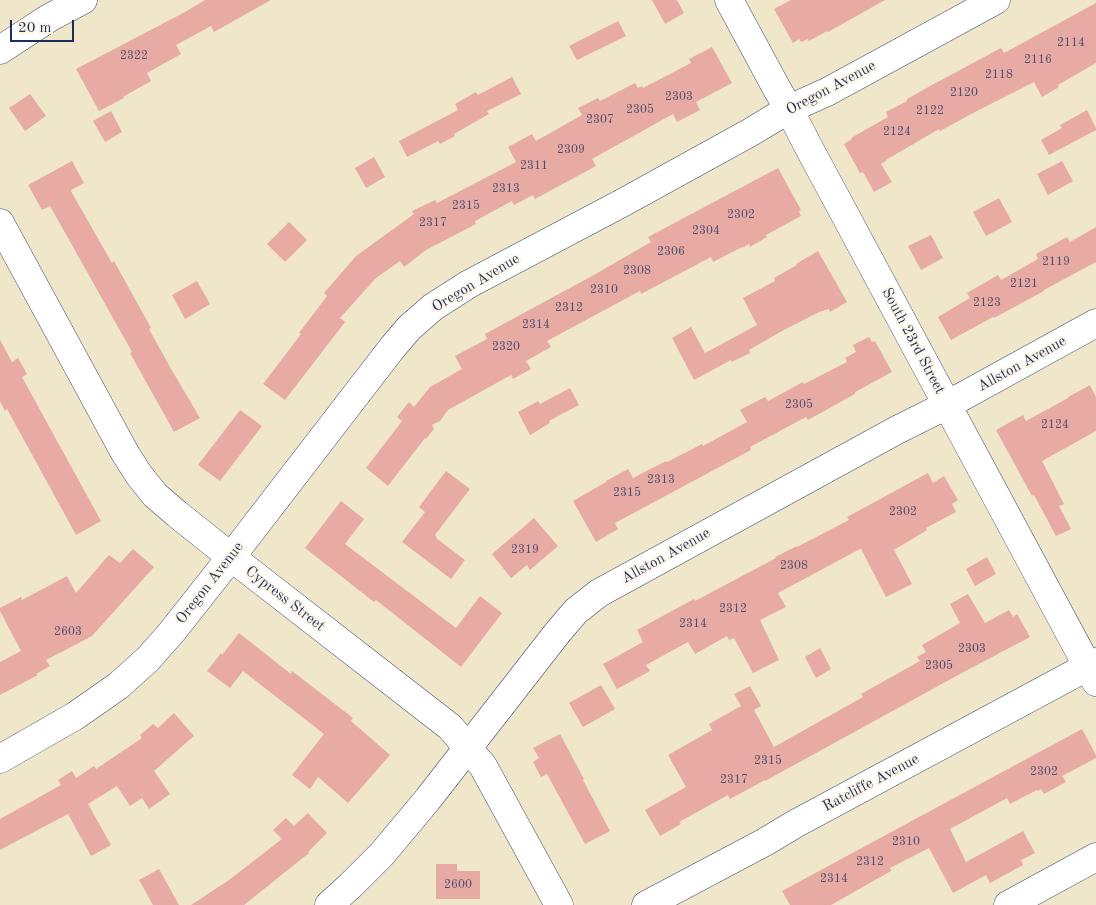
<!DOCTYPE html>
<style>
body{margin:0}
#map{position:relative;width:1096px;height:905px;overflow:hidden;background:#f0e7cb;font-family:"Old Standard TT",serif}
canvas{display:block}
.scale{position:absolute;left:10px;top:20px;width:64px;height:22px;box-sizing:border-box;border:2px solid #1b2f5e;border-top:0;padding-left:6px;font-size:15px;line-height:18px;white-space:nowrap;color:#1b2f5e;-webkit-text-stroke:4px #fcf5e5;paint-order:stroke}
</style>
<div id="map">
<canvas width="1096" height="905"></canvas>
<div class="scale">20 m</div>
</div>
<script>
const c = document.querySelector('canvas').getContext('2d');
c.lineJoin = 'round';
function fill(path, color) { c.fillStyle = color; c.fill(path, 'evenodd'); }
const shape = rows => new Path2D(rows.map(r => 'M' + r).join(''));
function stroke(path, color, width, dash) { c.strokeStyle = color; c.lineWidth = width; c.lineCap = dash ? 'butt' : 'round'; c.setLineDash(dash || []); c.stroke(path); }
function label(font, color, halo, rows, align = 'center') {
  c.font = font + ' "Old Standard TT",serif'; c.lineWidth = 4; c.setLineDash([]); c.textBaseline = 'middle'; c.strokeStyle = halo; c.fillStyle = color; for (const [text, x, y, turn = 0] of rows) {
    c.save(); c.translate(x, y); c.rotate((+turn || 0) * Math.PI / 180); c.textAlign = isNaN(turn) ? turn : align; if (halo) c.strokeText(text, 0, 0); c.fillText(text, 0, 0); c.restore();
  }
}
fill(shape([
 [205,0,271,0,214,32,211,26,176,45,181,54,147,73,151,81,123,97,124,98,99,111,76,69,185,12],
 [652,0,677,0,684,13,665,24],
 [791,0,885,0,828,32,827,31,809,41,808,39,801,42,799,39,793,43,774,9],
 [1096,3,1096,63,1058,85,1059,87,1042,97,1034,82,975,112,940,131,939,129,886,160,886,161,881,164,892,182,874,192,863,172,860,173,844,144,852,139,851,138,888,117,886,112,907,101,907,99,932,85,1001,48,1004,53],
 [618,21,626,36,577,60,569,46],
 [712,47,732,83,696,102,700,110,677,122,673,114,592,159,596,166,535,199,533,195,514,205,512,201,475,221,476,224,426,250,404,267,400,261,376,278,340,318,345,322,285,400,263,384,301,334,299,333,327,296,324,293,356,256,414,214,412,211,435,200,437,203,516,162,508,147,532,134,536,141,582,115,578,108,598,98,600,101,635,83,638,88,642,86,643,88,691,63,689,59],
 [512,77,521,94,487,111,489,114,454,134,455,136,440,144,438,141,407,157,399,141,458,110,455,104,476,92,478,95],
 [30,94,46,116,25,131,9,108],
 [1087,110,1096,128,1096,130,1049,155,1041,140,1062,128,1060,125],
 [111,111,122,132,105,142,93,121],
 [374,157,385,177,366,188,355,168],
 [72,161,84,183,71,190,72,193,112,263,114,261,151,328,149,329,170,367,200,418,174,432,130,353,132,352,50,206,42,210,28,185],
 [1062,161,1073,181,1048,195,1037,174],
 [778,168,801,210,799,211,801,216,766,235,767,237,750,247,749,244,742,248,742,247,713,262,711,257,641,294,640,291,547,341,551,347,526,361,531,369,513,379,511,375,448,410,440,421,432,425,434,429,426,439,425,438,388,486,366,468,402,421,397,417,409,402,414,407,430,387,462,369,455,356,487,339,485,334,592,276,651,242,648,237],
 [999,198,1012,222,986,236,973,212],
 [289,222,307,240,285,262,267,244],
 [1096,227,1096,262,1044,290,1044,291,994,318,993,317,951,340,938,317,970,298,967,293,998,275,1001,280,1038,259,1036,254,1067,237,1070,242],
 [931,235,943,258,921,270,908,246],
 [818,251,847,302,830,312,829,309,819,312,782,331,749,350,750,353,732,362,731,360,694,380,672,338,691,327,705,353,757,325,743,298,775,281,774,278,797,265,796,264],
 [197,281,210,304,185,319,172,295],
 [869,337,872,342,875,341,892,372,855,392,855,394,808,420,806,417,793,424,750,447,751,450,615,523,618,529,596,542,573,501,606,482,606,481,628,469,633,478,666,461,667,462,702,444,703,446,747,422,740,410,765,397,768,401,803,382,804,384,847,362,845,358,856,352,853,345],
 [0,340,12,362,18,358,27,374,22,377,101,521,76,535,7,409,5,411,0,401],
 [1090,385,1096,397,1096,431,1042,461,1064,504,1059,506,1071,529,1056,536,1034,495,1032,496,996,430,1023,415,1026,421,1068,398,1068,397],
 [570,388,579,405,549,421,550,423,530,435,518,412,538,401,540,404],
 [240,410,262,426,220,481,198,465],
 [446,471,470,489,435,535,437,537,436,538,465,560,451,579,402,542,425,512,419,507],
 [928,473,933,483,944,476,958,500,952,504,956,512,926,528,927,530,894,550,912,584,886,597,861,549,860,549,778,593,786,607,760,620,779,660,753,673,734,638,729,640,727,636,695,654,688,642,646,665,650,671,617,689,603,664,643,642,637,630,694,599,695,601,776,558,775,557,797,546,797,547,849,520,847,517],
 [341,501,364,519,345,544,456,628,480,596,502,613,461,667,376,600,374,602,305,548],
 [534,518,558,546,530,570,527,565,511,578,492,554],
 [133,549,154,567,92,636,46,660,50,666,36,674,38,675,0,695,0,662,21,651,0,611,0,608,21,597,22,600,67,576,76,593,109,555,120,563],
 [987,557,996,574,975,586,966,569],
 [968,594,985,623,1009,610,1013,617,1017,614,1030,637,960,674,765,781,765,780,730,799,728,795,679,822,681,824,660,836,645,810,686,787,668,755,712,730,709,724,741,706,734,694,750,686,761,706,754,710,774,747,863,697,861,694,920,661,917,657,926,652,922,645,960,623,950,604],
 [239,633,291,674,292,671,353,718,351,721,390,755,348,803,318,777,310,789,292,775,324,734,243,671,230,688,207,671,221,653,222,655],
 [820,648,831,669,816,678,805,657],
 [601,685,615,709,583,727,569,703],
 [174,713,194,736,154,771,170,794,149,809,142,798,130,806,117,786,88,804,111,845,91,856,68,814,0,850,0,819,61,785,58,780,72,771,76,778,94,766,96,769,142,738,140,735,153,724,158,728],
 [1082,729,1096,755,1096,758,1062,776,1066,782,1044,794,1041,789,1038,791,1037,790,1010,804,1007,798,950,829,966,862,1023,831,1035,853,1021,860,1023,865,990,883,986,875,953,893,929,848,890,868,891,871,831,905,790,905,782,891],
 [560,734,584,779,583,780,610,831,585,844,547,774,541,777,533,762,539,758,533,748],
 [308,813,327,833,308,852,309,853,244,905,191,905,229,880,282,839,273,830,286,818,294,826],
 [436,864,457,864,457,871,480,871,480,899,436,899],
 [159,869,179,905,153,905,139,880]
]), '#e7aba4');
const minor = shape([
 [729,0,777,89,789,109,808,146,1096,682],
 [0,50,49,18,83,0],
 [0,223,125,453,139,475,155,495,177,514,231,557,450,727,483,766,559,905],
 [0,759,75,716,118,686,148,659,171,633,231,557,392,348,409,328,433,307,469,284,624,202,751,132,789,109,827,92,996,0],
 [329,905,351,885,382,854,428,799,558,632,576,611,599,593,897,430,947,405,1096,323],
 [646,905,765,842,795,824,1096,662],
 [1008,905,1096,857]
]);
stroke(minor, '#3b4b6e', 29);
stroke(minor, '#fff', 28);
label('12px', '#4e4e70', null, [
 ["2114",1071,43],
 ["2322",134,56],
 ["2116",1038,60],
 ["2118",999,75],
 ["2120",964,93],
 ["2303",679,97],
 ["2305",640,110],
 ["2122",930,111],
 ["2307",600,120],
 ["2124",897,132],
 ["2309",571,150],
 ["2311",534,166],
 ["2313",506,189],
 ["2315",466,206],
 ["2302",741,215],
 ["2317",433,223],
 ["2304",706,231],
 ["2306",671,252],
 ["2119",1056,262],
 ["2308",637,271],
 ["2121",1024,284],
 ["2310",604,290],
 ["2123",987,303],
 ["2312",569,308],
 ["2314",536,325],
 ["2320",506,347],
 ["2305",799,405],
 ["2124",1055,425],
 ["2313",661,480],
 ["2315",627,493],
 ["2302",903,512],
 ["2319",525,550],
 ["2308",794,566],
 ["2312",733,609],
 ["2314",693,624],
 ["2603",68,632],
 ["2303",972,649],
 ["2305",939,666],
 ["2315",768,761],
 ["2302",1044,772],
 ["2317",734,780],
 ["2310",906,842],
 ["2312",870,862],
 ["2314",834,879],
 ["2600",458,885]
]);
label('15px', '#1b2f5e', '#fcf5e5', [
 ["Oregon Avenue",831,88,-28],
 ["Oregon Avenue",476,283,-31],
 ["South 23rd Street",913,341,62],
 ["Allston Avenue",1022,364,-29],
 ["Allston Avenue",666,556,-29],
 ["Oregon Avenue",210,583,-52],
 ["Cypress Street",285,599,38],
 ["Ratcliffe Avenue",871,783,-28]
]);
</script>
